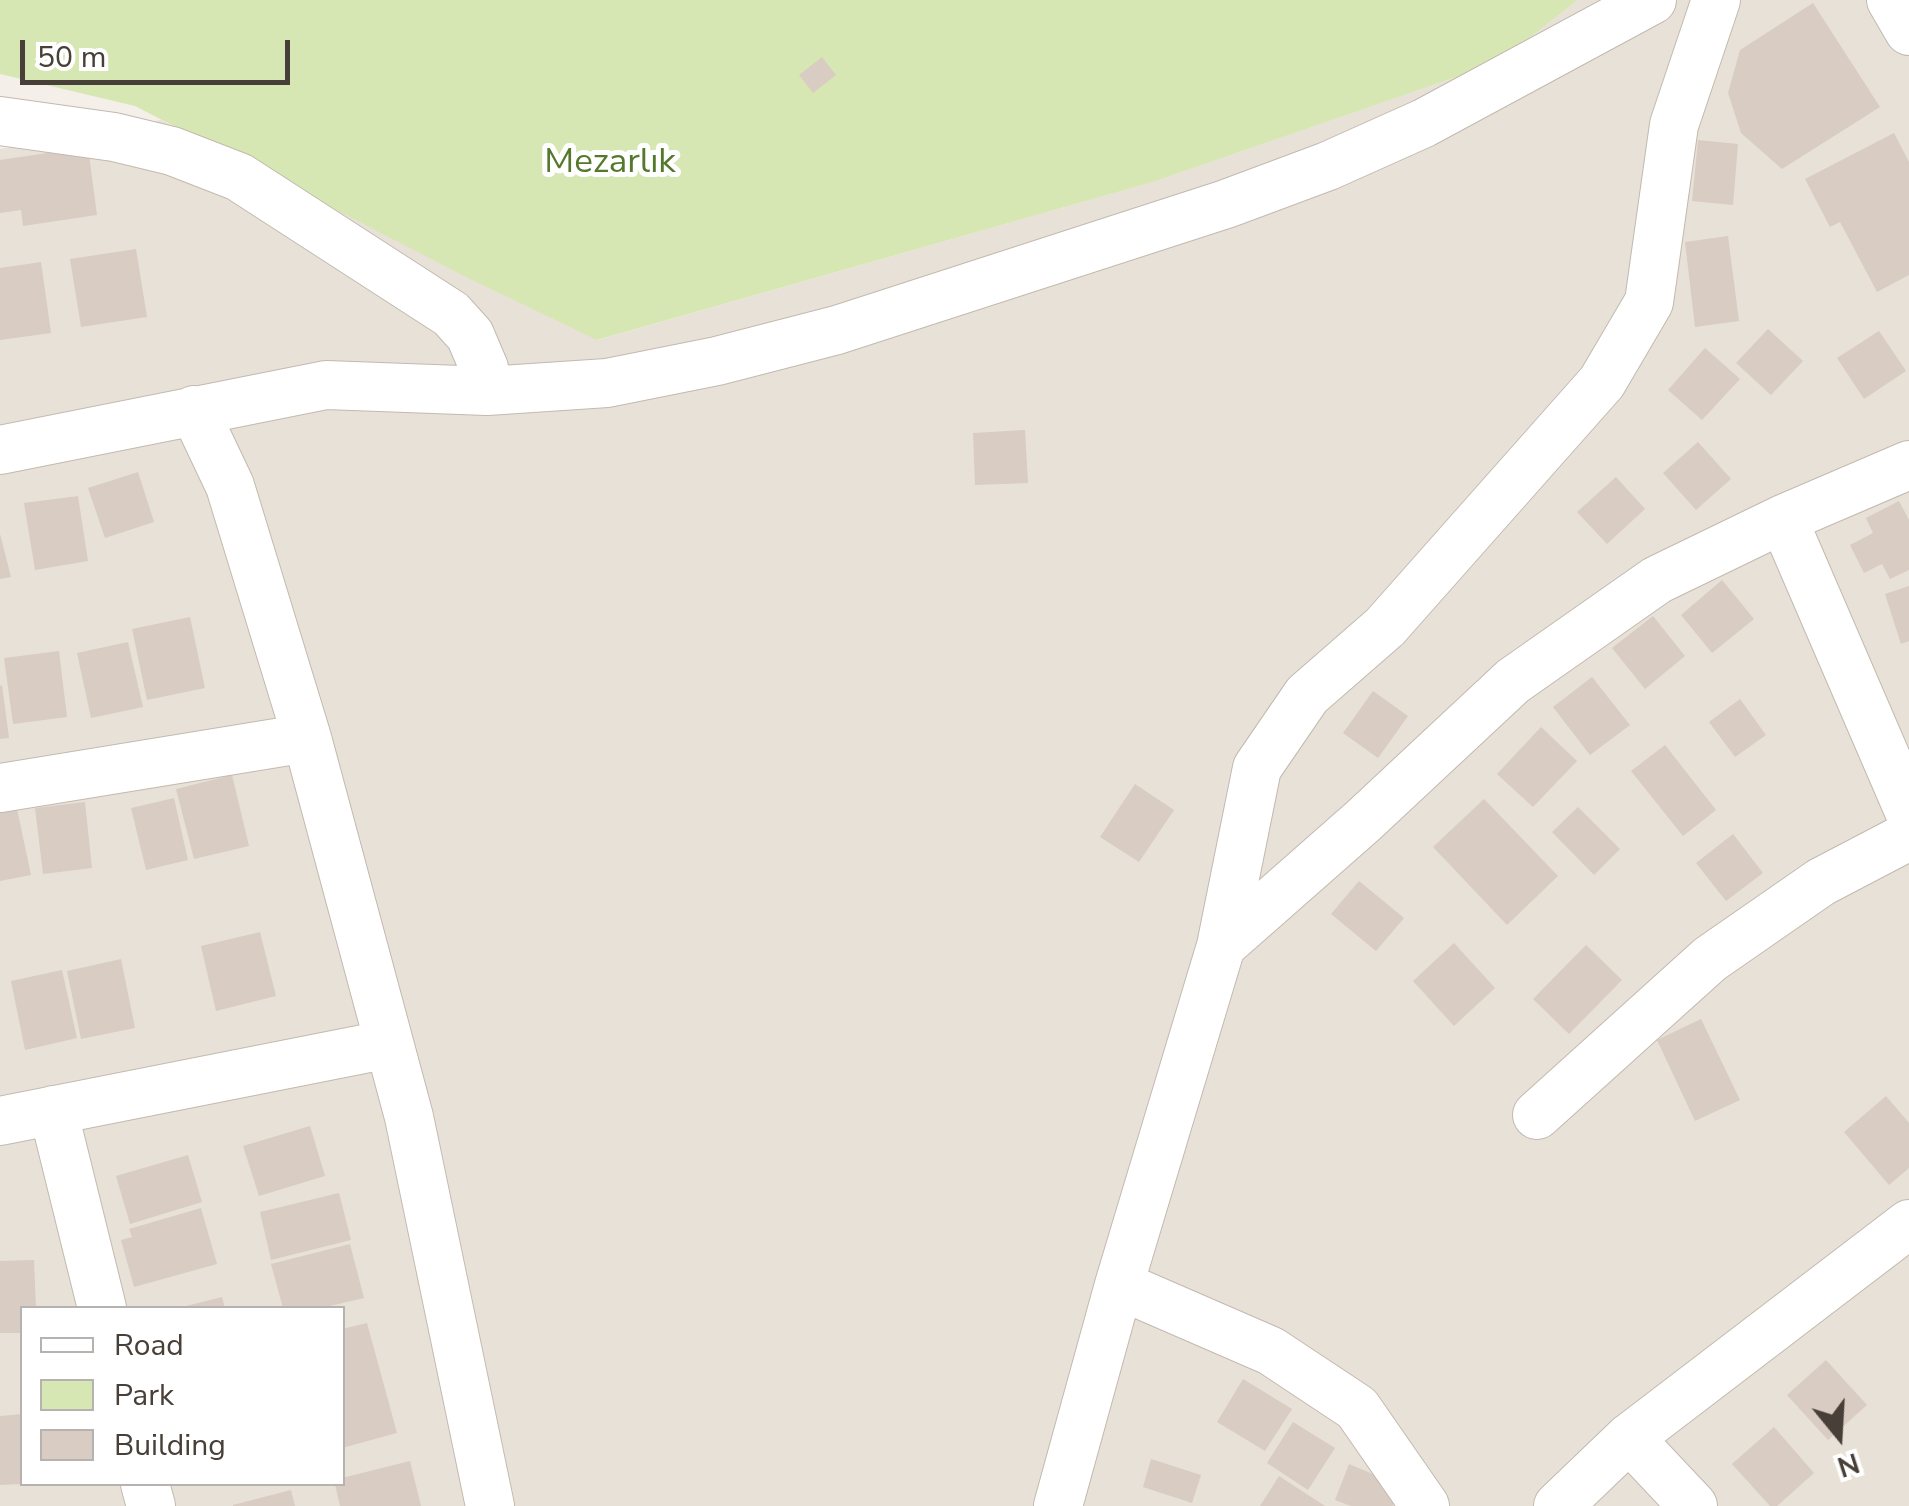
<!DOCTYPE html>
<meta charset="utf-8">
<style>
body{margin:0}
#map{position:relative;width:1909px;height:1506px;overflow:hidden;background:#f4efe9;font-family:"Nunito Sans",sans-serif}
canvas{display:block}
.legend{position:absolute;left:20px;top:1306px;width:325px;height:180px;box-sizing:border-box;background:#fff;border:2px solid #b6b2af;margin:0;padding:12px 18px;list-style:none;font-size:30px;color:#483f38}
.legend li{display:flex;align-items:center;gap:20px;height:50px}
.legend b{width:50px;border:2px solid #b6b2af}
.north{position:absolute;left:1789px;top:1386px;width:100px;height:100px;-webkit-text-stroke:8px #fff;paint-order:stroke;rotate:162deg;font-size:28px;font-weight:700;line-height:40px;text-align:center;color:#483f38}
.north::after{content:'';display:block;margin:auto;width:35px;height:45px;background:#483f38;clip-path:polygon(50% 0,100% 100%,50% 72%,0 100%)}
.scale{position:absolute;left:20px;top:40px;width:270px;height:45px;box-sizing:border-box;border:5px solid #483f38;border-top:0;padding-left:12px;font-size:30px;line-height:35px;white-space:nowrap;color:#483f38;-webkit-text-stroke:8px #fff;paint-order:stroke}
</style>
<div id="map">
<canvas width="1909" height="1506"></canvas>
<ul class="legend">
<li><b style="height:12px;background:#fff"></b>Road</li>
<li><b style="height:28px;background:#d7e7b3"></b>Park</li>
<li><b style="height:28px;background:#d9ccc2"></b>Building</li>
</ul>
<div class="north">N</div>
<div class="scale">50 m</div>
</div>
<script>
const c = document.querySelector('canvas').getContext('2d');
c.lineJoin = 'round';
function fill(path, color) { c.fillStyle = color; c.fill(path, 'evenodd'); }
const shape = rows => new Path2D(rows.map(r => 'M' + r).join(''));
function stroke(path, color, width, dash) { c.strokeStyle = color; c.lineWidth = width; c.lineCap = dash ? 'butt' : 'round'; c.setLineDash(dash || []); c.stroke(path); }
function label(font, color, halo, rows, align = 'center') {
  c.font = font + ' "Nunito Sans",sans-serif'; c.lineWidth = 10; c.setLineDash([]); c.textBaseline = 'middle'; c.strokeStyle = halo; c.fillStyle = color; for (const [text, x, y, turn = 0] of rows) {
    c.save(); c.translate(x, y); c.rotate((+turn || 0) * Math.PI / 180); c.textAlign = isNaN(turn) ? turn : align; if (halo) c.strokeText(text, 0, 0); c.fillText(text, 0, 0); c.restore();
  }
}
fill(shape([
 [1578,0,1909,0,1909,1506,0,1506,0,149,161,120,598,340,1153,182,1497,63],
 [22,1308,342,1308,342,1484,22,1484]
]), '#e8e1d7');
fill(shape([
 [0,0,1578,0,1497,63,1153,182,597,340,468,278,135,106,0,74]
]), '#d7e7b3');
fill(shape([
 [1813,3,1880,107,1782,169,1741,133,1728,93,1740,50],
 [822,57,836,75,813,93,799,75],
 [1894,133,1909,162,1909,275,1877,292,1840,222,1830,227,1805,179],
 [1698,140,1738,144,1733,205,1692,201],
 [88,147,97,215,23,226,21,210,0,213,0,160],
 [1728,236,1739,321,1695,327,1685,242],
 [136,249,147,317,81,327,70,259],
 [41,262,51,333,0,340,0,268],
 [1768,329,1803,361,1771,395,1736,363],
 [1879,331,1906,371,1864,399,1837,358],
 [1705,348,1740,379,1702,420,1668,390],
 [1025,430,1028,483,975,485,973,433],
 [1698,442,1731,479,1696,510,1663,473],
 [138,472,154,522,105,538,88,488],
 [1616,477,1645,509,1607,544,1577,512],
 [78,496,88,561,35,570,24,503],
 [1899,501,1909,520,1909,570,1890,579,1882,564,1864,573,1850,545,1873,533,1866,518],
 [0,534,11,577,0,579],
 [1722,580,1754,619,1712,653,1681,615],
 [1909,586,1909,641,1901,644,1885,594],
 [1653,616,1685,656,1645,689,1612,648],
 [190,617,205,688,147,700,132,629],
 [128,642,143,707,91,718,77,653],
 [59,651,67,717,13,724,4,658],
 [1592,677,1630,725,1590,755,1553,707],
 [2,685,9,738,0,739,0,686],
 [1373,691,1408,716,1378,758,1343,733],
 [1740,699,1766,735,1735,757,1709,722],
 [1541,727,1577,761,1533,807,1497,774],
 [1665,745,1716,810,1683,836,1631,771],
 [232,775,249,846,194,859,176,789],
 [1135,784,1174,810,1139,862,1100,837],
 [174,798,188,860,146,870,131,808],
 [1484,799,1558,876,1507,925,1433,847],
 [85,802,92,868,43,874,35,808],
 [16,804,31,875,0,881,0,807],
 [1578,807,1620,849,1594,875,1552,832],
 [1733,834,1763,873,1726,901,1696,863],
 [1359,881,1404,918,1376,951,1331,914],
 [260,932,276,996,216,1011,201,946],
 [1454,943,1495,988,1454,1026,1413,981],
 [1586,945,1622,980,1569,1034,1533,999],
 [121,959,135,1028,81,1039,67,971],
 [62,970,77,1038,25,1050,11,981],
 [1701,1019,1740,1100,1695,1121,1657,1040],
 [1886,1096,1909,1123,1909,1168,1889,1185,1844,1132],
 [310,1126,325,1176,259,1196,243,1146],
 [188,1155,202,1202,130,1224,116,1176],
 [339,1193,351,1240,271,1260,260,1212],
 [201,1208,217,1264,134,1287,121,1240,132,1237,129,1229],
 [350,1244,364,1298,321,1308,283,1308,271,1264],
 [34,1260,36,1308,22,1308,22,1333,0,1333,0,1261],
 [222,1297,225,1308,183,1308,182,1307],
 [367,1323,397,1433,342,1448,342,1329],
 [1826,1360,1867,1405,1828,1440,1787,1395],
 [1243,1379,1292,1409,1265,1451,1217,1422],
 [22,1414,22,1484,0,1485,0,1416],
 [1293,1422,1335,1448,1308,1490,1267,1463],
 [1774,1427,1814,1473,1777,1506,1770,1506,1732,1464],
 [1151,1459,1201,1475,1192,1503,1143,1487],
 [410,1461,421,1506,340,1506,335,1484,342,1484,342,1478],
 [1349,1464,1401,1486,1393,1506,1351,1506,1335,1500],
 [1279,1476,1325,1506,1260,1506],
 [291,1490,295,1506,233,1506,233,1505]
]), '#d9ccc2');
const minor = shape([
 [1891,0,1909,31],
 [0,121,114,137,172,151,239,177,451,314,470,335,484,368,487,391],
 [194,410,230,486,307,738,409,1117,490,1506],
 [0,450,326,385,487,391,607,383,717,361,837,330,1226,204,1328,166,1424,123,1652,0],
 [1783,519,1909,811],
 [0,788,307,738],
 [1221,946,1363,821,1513,681,1657,580,1783,519,1909,465],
 [53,1110,102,1308],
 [1537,1115,1710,959,1821,882,1909,836],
 [0,1121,389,1044],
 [1119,1285,1271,1351,1357,1408,1425,1506],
 [1629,1438,1693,1506],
 [145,1484,151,1506],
 [1058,1506,1119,1285,1221,946,1257,768,1307,695,1385,627,1602,382,1649,302,1674,125,1716,0],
 [1558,1506,1629,1438,1909,1224]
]);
stroke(minor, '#c3b9af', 50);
stroke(minor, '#fff', 48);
label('35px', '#54792b', '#fff', [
 ["Mezarlık",610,164]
]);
</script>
